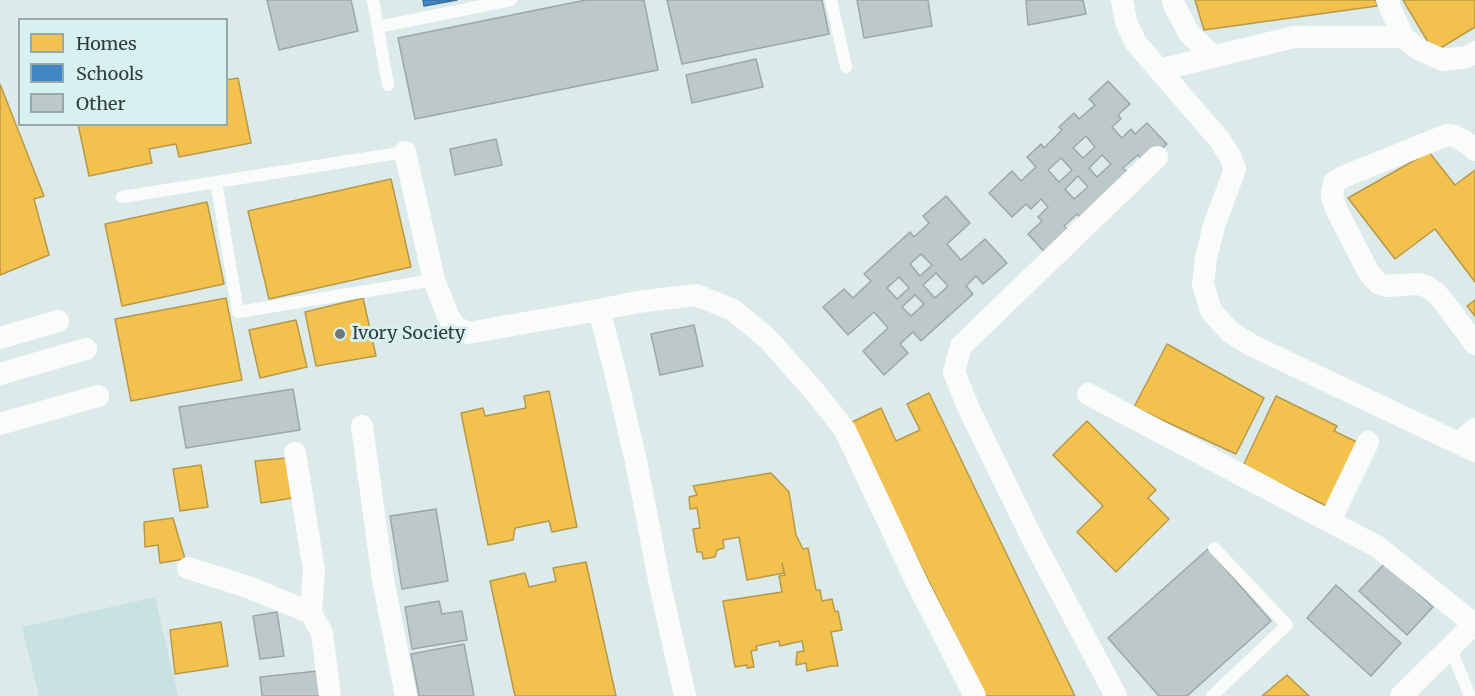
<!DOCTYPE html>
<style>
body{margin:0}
#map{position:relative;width:1475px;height:696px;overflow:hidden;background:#dcebea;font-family:Merriweather,serif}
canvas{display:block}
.legend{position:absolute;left:18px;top:18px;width:210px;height:108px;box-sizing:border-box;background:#d6f1f0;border:2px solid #94a9a8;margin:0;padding:8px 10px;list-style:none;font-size:18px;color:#313c3c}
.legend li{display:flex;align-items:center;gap:12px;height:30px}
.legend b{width:30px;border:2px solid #94a9a8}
</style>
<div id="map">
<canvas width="1475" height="696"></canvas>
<ul class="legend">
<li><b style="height:16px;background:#f2c14e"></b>Homes</li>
<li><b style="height:16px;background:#3f88c5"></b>Schools</li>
<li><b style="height:16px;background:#bdc9c8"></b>Other</li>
</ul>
</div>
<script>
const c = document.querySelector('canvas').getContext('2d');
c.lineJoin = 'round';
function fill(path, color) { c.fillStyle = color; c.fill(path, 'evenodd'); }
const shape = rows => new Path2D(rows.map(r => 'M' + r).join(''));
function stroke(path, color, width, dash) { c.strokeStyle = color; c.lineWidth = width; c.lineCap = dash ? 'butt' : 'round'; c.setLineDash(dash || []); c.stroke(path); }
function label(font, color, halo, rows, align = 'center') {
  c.font = font + ' Merriweather,serif'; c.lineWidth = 6; c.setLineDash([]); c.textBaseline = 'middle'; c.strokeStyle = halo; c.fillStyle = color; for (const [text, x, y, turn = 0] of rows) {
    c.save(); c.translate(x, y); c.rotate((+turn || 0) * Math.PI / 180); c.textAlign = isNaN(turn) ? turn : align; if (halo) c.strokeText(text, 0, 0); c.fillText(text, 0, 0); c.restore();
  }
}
fill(shape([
 [155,597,178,696,39,696,22,627]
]), '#c8e2e1');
const homes = shape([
 [1195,0,1376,0,1377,6,1204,30,1195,0],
 [1403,0,1475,0,1475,27,1434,52,1403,0],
 [238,78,251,143,179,157,176,144,149,149,152,163,89,176,78,124,226,124,226,80,238,78],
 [0,84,44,196,34,199,49,255,0,275,0,84],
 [1429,152,1455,185,1475,170,1475,282,1435,229,1395,259,1348,198,1429,152],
 [391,179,411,267,269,299,248,211,391,179],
 [207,202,224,284,122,306,105,224,207,202],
 [226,298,242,380,131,401,115,319,226,298],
 [363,298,376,356,316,366,305,312,363,298],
 [1475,300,1475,316,1467,306,1475,300],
 [296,320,307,367,260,378,249,330,296,320],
 [1167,344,1264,398,1236,454,1134,407,1167,344],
 [549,391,577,527,552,532,549,521,515,528,513,540,488,545,461,413,483,408,485,416,526,408,524,396,549,391],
 [929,393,1075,696,986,696,850,423,881,408,896,441,920,430,907,404,929,393],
 [1276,396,1337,426,1334,431,1363,445,1333,509,1243,466,1276,396],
 [1087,421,1156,490,1148,498,1169,519,1116,572,1077,532,1103,506,1053,455,1087,421],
 [287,458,293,498,261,503,255,461,287,458],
 [201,465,208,507,180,511,173,469,201,465],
 [771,473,789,492,796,535,803,549,808,548,816,590,820,590,822,601,832,599,835,612,838,611,842,630,831,632,838,666,831,666,807,671,806,663,796,665,797,652,804,651,802,641,780,646,779,641,756,646,757,650,751,651,754,667,747,668,747,665,735,667,723,601,782,592,779,576,785,575,782,563,784,573,747,580,739,537,723,540,724,548,717,550,715,557,703,559,702,552,697,552,693,529,700,528,697,508,690,509,689,497,697,495,693,486,771,473],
 [173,518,185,559,160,563,158,545,145,547,144,522,173,518],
 [586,562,616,696,515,696,490,581,525,573,529,587,556,581,553,568,586,562],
 [221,622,228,666,175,674,170,630,221,622],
 [1287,675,1309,696,1262,696,1287,675]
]);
fill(homes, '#f2c14e');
stroke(homes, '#b89949', 1.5);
const schools = shape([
 [423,0,457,0,424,6,423,0]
]);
fill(schools, '#3f88c5');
stroke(schools, '#3b719c', 1.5);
const building = shape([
 [267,0,351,0,358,31,279,50,267,0],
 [586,0,644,0,658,70,415,119,398,38,586,0],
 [667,0,822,0,829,34,682,64,667,0],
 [857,0,928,0,932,26,864,38,857,0],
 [1026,0,1083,0,1086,14,1028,25,1026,0],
 [756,59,763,87,692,103,686,75,756,59],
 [1108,81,1130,104,1118,115,1121,119,1112,127,1122,138,1131,129,1135,134,1147,123,1167,144,1147,164,1138,155,1123,168,1132,177,1085,222,1077,214,1064,226,1072,234,1048,256,1028,234,1042,221,1038,217,1048,207,1041,199,1031,209,1026,204,1012,217,989,193,1012,171,1021,181,1036,167,1027,157,1041,144,1044,148,1062,130,1059,127,1074,113,1079,119,1095,105,1089,99,1108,81],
 [1086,136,1095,147,1083,158,1073,148,1086,136],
 [1102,155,1111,164,1097,177,1089,168,1102,155],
 [1061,158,1072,170,1059,182,1048,170,1061,158],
 [1078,176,1088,187,1074,199,1065,189,1078,176],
 [496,139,502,165,455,175,450,149,496,139],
 [946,196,970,223,947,244,961,260,985,239,1007,263,983,284,976,276,966,286,973,294,921,341,913,332,900,344,908,353,884,375,863,351,888,328,874,312,848,335,823,307,844,289,853,298,871,281,864,274,910,232,914,237,929,223,923,216,946,196],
 [921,254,932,265,920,276,910,264,921,254],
 [936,273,948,286,935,298,923,285,936,273],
 [899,277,909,288,897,299,887,288,899,277],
 [915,295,924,304,911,316,902,307,915,295],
 [694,325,703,366,660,375,651,334,694,325],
 [293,389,300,430,186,448,179,407,293,389],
 [436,509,448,581,402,589,390,516,436,509],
 [1208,549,1271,621,1187,696,1159,696,1108,638,1208,549],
 [1385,563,1433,607,1407,635,1359,591,1385,563],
 [1336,585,1401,643,1371,676,1307,618,1336,585],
 [439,601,442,614,462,611,467,640,412,649,405,607,439,601],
 [277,612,284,656,260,659,253,616,277,612],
 [464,644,474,696,419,696,411,654,464,644],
 [318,671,320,696,262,696,260,677,318,671]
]);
fill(building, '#bdc9c8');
stroke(building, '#9ca7a7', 1.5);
stroke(shape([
 [373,0,388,85],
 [831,0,846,67],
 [378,27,511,0],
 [216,182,238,312,434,280],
 [122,197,405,152],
 [1450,647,1470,696],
 [1212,696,1287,625,1214,548]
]), '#fafcfc', 12);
stroke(shape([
 [1122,0,1126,22,1136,43,1219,139,1230,156,1235,169,1214,226,1206,258,1203,284,1211,311,1230,332,1253,346,1475,451],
 [1173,0,1174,5,1189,33,1212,56],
 [1387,0,1403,37,1418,49,1443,60,1467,57,1475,52],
 [1159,70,1294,37,1403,37],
 [1475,150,1470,145,1455,136,1447,135,1343,177,1334,183,1332,196,1337,211,1369,273,1378,283,1386,286,1419,284,1428,287,1436,293,1444,302,1475,344],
 [405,152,434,280,448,316,456,327,468,333,599,310,615,371,637,466,660,585,685,696],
 [599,310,637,302,696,295,733,310,768,339,815,392,845,430,918,585,975,696],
 [0,338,58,321],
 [0,374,86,349],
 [1088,394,1378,547,1474,624],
 [0,424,98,396],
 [362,426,383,580,406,696],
 [1459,443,1475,429],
 [295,453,314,570,311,613],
 [1330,521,1368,442],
 [188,568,248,587,311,613,322,633,330,696],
 [1116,696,1033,540,969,409,954,372,961,346,1157,157],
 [1401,696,1475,623]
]), '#fafcfc', 22);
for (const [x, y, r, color] of [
 [340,334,6,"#6d7979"]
]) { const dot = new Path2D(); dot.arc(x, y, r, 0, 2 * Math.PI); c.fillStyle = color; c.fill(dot); stroke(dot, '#d6f1f0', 2); }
label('18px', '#313c3c', '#d6f1f0', [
 ["Ivory Society",352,334]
], 'left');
</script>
